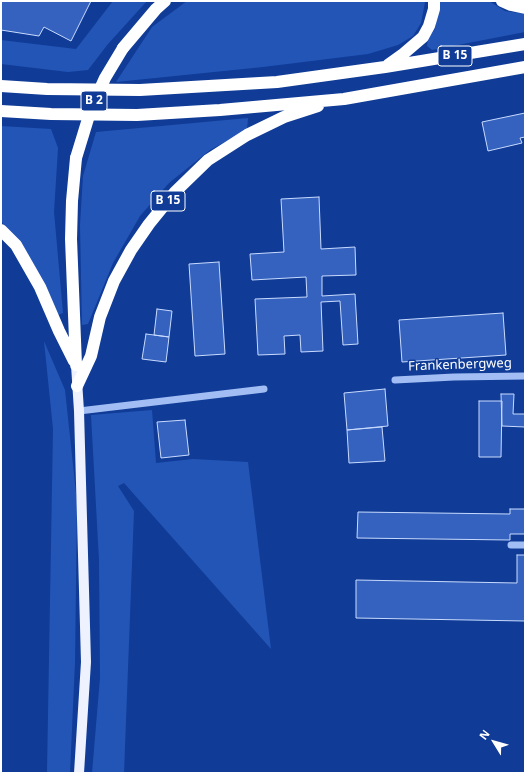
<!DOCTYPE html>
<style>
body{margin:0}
#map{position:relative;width:526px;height:774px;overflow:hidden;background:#103c97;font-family:"Noto Sans",sans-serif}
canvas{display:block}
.frame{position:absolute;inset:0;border:2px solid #fff;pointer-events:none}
.north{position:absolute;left:474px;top:722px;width:40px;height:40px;-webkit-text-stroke:3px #103c97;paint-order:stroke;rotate:307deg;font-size:11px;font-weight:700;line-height:16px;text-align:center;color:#fff}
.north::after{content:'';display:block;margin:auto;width:14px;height:18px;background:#fff;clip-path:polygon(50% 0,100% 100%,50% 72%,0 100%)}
</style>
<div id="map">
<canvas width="526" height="774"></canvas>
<div class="frame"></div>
<div class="north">N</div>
</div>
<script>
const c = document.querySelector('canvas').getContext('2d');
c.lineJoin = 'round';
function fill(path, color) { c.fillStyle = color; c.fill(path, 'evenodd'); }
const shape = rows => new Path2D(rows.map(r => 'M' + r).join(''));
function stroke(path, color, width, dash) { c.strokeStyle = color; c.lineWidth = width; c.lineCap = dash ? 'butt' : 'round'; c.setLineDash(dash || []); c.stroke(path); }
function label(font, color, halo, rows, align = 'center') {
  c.font = font + ' "Noto Sans",sans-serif'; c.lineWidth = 3; c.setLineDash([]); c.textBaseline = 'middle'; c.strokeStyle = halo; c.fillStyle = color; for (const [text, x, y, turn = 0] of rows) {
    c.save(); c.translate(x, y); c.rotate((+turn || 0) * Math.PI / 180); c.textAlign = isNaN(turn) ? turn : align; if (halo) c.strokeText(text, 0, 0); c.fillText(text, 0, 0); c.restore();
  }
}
fill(shape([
 [113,1,147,1,108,44,88,70,68,72,1,64,1,40,76,49],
 [187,1,425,1,425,2,421,23,413,36,398,45,368,54,263,67,116,82,152,27],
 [439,1,489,1,505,11,525,14,525,32,432,50,427,46,428,39,435,29],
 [248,118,247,130,210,150,169,183,140,216,113,263,88,324,82,325,80,225,83,176,96,132],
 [1,126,51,129,58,148,54,212,63,313,58,315,24,250,1,221],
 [44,341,65,390,77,502,75,662,70,773,47,773,53,429],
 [152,410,156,463,193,459,248,462,271,649,124,483,118,486,134,511,124,773,92,773,100,678,99,560,91,415]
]), '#2355b7');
const building = shape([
 [1,1,91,1,71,41,44,27,39,36,1,30,1,1],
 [525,113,525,137,520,138,522,143,488,151,482,122,525,113],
 [319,197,321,249,355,247,356,275,322,276,322,296,355,294,358,344,343,345,340,301,321,302,323,351,301,352,300,335,284,336,285,354,258,355,255,299,307,297,306,277,252,280,250,254,284,252,281,199,319,197],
 [219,262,225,354,195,356,189,264,219,262],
 [157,309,172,311,169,337,154,335,157,309],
 [503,313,506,355,402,362,399,320,503,313],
 [146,334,169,337,166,362,142,359,146,334],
 [385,389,388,426,347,430,344,393,385,389],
 [501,394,514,394,513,414,525,414,525,427,502,426,501,394],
 [479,401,502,401,501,457,479,457,479,401],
 [185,420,189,455,161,458,157,422,185,420],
 [382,427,385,461,349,463,347,430,382,427],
 [510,509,525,509,525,534,510,534,510,540,357,538,358,512,510,514,510,509],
 [517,555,525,555,525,621,356,618,356,580,517,583,517,555]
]);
fill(building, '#3462be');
stroke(building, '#c9dbfe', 1);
stroke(shape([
 [395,380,454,377,525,376],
 [79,411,264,389],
 [511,545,525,545]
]), '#a1bdf4', 7);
stroke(shape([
 [76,365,79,411,86,662,79,773]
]), '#eef2ff', 10);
stroke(shape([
 [502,1,511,5,525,8],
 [123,48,156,9,165,1],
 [388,65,402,55,423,37,429,26,434,9,434,1],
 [1,86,47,89,140,90,277,82,385,67,525,44],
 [1,111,51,114,137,115,220,110,344,99,525,67],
 [1,230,16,245,40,287,59,331,74,361],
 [76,365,71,239,72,201,76,158],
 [77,386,91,356,100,317,114,281,131,250,149,224,175,192,208,160,247,135,284,117,318,106]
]), '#fff', 12);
stroke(shape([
 [76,158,91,109,105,78,123,48]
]), '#fff', 12);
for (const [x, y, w] of [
 [455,56,34],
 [94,101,26],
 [168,201,34]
]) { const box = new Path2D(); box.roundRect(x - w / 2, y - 10, w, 20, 3); c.fillStyle = '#103c97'; c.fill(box); stroke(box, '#fff', 1); }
label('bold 12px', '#fff', null, [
 ["B 15",455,56],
 ["B 2",94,101],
 ["B 15",168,201]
]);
label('13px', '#fff', '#103c97', [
 ["Frankenbergweg",460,365,-2]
]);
</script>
